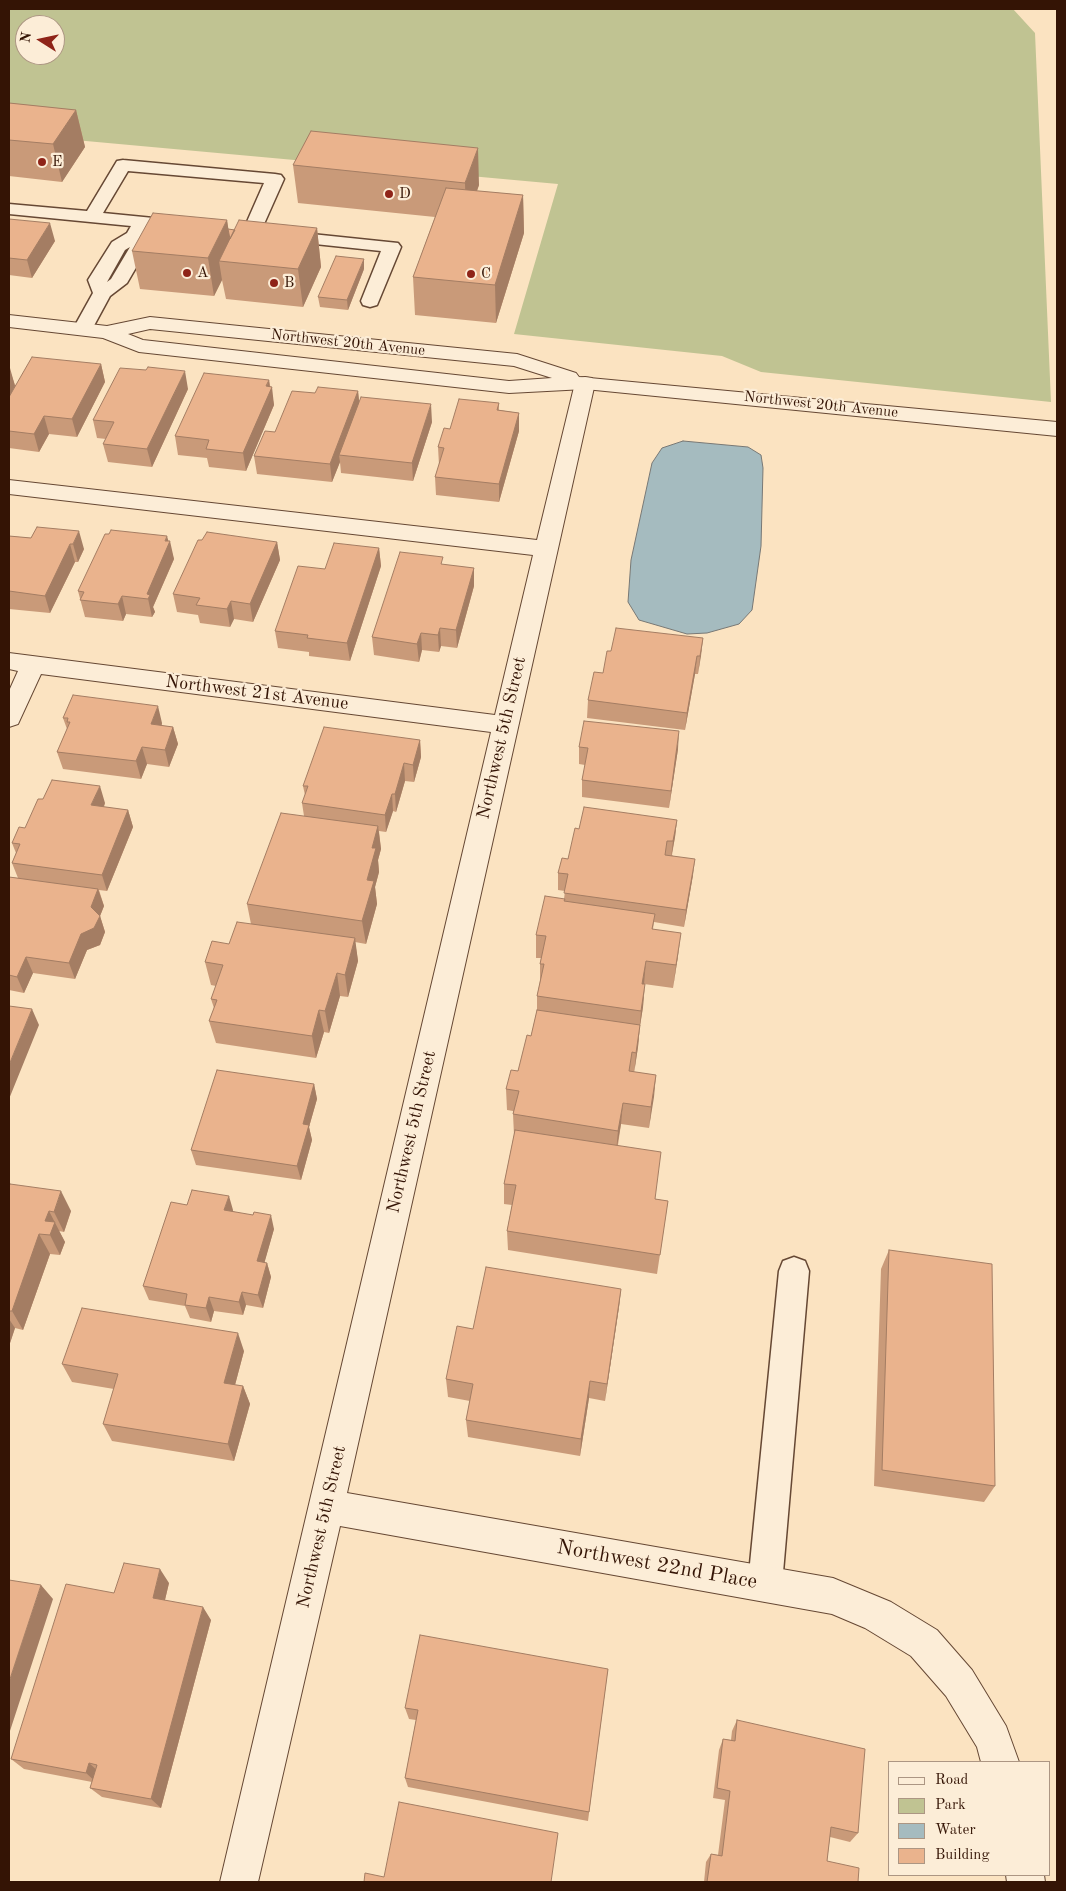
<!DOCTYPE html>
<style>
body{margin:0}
#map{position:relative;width:1066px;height:1891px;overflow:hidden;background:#fbe3c1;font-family:"Old Standard TT",serif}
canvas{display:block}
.frame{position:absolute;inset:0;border:10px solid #341405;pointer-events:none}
.legend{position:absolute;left:888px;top:1761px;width:162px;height:115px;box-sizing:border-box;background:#fcedd7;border:1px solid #ac9683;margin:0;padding:6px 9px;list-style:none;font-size:15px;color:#341405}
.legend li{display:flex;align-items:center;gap:10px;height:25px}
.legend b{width:25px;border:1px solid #ac9683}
.north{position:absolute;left:15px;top:15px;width:50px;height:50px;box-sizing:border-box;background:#fcedd7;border:1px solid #ac9683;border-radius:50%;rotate:280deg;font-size:14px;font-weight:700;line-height:20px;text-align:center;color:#341405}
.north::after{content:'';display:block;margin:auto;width:18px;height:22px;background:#8f2418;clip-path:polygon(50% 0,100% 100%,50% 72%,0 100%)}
</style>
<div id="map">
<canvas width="1066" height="1891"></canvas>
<div class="frame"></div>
<ul class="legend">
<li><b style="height:6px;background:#fcedd7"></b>Road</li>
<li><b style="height:14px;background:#c0c392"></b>Park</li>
<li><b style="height:14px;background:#a5bbbf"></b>Water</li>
<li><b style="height:14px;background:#eab38d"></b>Building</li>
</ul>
<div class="north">N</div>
</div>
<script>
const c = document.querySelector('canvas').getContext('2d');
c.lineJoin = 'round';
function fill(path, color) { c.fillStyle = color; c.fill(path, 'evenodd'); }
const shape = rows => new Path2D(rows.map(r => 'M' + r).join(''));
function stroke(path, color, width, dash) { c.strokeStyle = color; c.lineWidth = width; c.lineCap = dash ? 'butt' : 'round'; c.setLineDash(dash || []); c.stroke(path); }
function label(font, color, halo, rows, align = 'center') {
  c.font = font + ' "Old Standard TT",serif'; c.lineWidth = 4.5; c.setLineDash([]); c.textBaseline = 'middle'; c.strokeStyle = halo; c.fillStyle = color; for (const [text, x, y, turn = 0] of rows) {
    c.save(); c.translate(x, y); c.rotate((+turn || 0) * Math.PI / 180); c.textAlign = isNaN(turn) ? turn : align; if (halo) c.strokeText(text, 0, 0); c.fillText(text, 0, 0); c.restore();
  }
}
fill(shape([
 [9,9,1013,9,1035,33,1051,402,761,372,722,356,514,334,558,184,9,134],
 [25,25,55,25,55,55,25,55]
]), '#c0c392');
const water = shape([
 [683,441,748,447,761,455,763,468,761,546,752,610,739,624,707,633,687,634,639,620,628,602,631,560,652,463,662,448,683,441]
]);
fill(water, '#a5bbbf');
stroke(water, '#787875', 1);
const service = shape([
 [123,160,275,174,281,175,284,179,260,233,257,237,251,238,245,237,242,233,264,183,128,171,103,213,184,221,190,222,193,226,190,230,184,231,148,228,143,237,148,247,127,283,110,296,90,333,76,333,73,329,93,293,88,280,112,242,127,233,131,226,9,214,9,204,87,211,117,161,123,160],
 [130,247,111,279,107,282,125,250,130,247],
 [283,231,398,243,401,247,377,305,370,307,363,305,361,301,381,251,277,240,274,236,277,232,283,231],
 [794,1257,805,1261,809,1271,782,1584,777,1596,765,1601,753,1596,748,1584,779,1271,783,1261,794,1257]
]);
const minor = shape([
 [585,377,592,378,595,383,347,1493,833,1578,891,1602,937,1630,972,1670,1006,1726,1019,1762,981,1762,977,1747,946,1696,911,1656,865,1628,832,1614,340,1526,258,1882,220,1882,491,732,41,674,18,724,9,727,9,691,18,671,9,669,9,653,495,715,533,555,9,494,9,480,537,540,575,383,578,378,585,377],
 [1006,1875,1044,1875,1045,1882,1007,1882,1006,1875]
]);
const tertiary = shape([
 [9,315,107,326,150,317,517,354,576,373,579,377,1057,422,1057,436,585,389,509,393,139,352,103,338,9,327,9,315],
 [150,329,514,366,552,378,509,381,143,340,128,334,150,329]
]);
stroke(service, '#664834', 3);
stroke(minor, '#664834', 2);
stroke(tertiary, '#664834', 2);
fill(service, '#fcedd7');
fill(minor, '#fcedd7');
fill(tertiary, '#fcedd7');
fill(shape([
 [9,103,76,110,85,147,62,182,9,176],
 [311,131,479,185,477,191,523,195,524,233,496,323,415,315,413,277,435,217,298,203,293,165],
 [9,219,55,241,32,278,9,275],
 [227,220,228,229,235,230,317,228,321,267,303,307,226,299,222,280,214,296,140,289,132,251],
 [364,269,348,310,320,307,318,297],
 [101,364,105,382,77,437,49,434,39,452,9,448,9,368,15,385],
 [269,380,274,405,246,471,209,467,207,458,178,455,175,436],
 [188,389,152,467,108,462,103,444,106,439,97,438,93,420],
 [358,391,359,402,432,422,413,481,341,473,340,462,332,482,257,474,254,456,275,432,315,393],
 [499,403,499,410,519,413,519,431,499,502,436,495,435,477,439,465,438,447,450,429],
 [37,527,84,549,78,562,75,562,50,613,9,609,9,536,31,538],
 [168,541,174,559,153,607,155,612,152,617,126,614,123,621,85,617,78,591],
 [277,542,280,560,253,622,234,619,230,627,200,623,198,615,177,612,173,594],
 [379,548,381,566,350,661,309,656,309,652,278,648,275,631,325,569],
 [444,565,474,568,474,586,457,648,441,646,439,652,422,650,419,662,374,655,372,637],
 [703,638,698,674,695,674,685,730,587,718,588,700,603,673],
 [63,718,162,723,162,726,173,727,178,744,169,767,147,764,141,779,63,769,57,752,67,729],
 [420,740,421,757,414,782,405,781,396,812,393,811,386,832,379,831,381,849,378,860,379,872,375,887,377,904,366,944,355,942,358,961,348,997,340,996,329,1033,324,1032,316,1058,216,1043,209,1021,214,1008,211,999,216,986,211,985,205,962,229,944,251,924,247,904,304,816,302,803,305,795,303,786],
 [579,747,678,749,669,808,582,797,582,780,585,765,579,764],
 [105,803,104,807,128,810,133,827,107,891,99,890,104,906,100,916,105,932,100,945,87,950,75,979,33,973,24,993,9,990,9,877,18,878,12,863,16,853,12,843,25,828],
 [677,820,675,837,672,855,693,875,684,927,654,922,653,929,678,956,673,988,644,984,643,1007,640,1025,638,1047,634,1072,656,1075,649,1128,621,1124,618,1145,655,1199,668,1201,657,1274,508,1250,507,1231,512,1205,504,1204,504,1184,514,1135,513,1114,513,1111,507,1110,506,1089,518,1071,531,1036,537,1010,537,996,540,981,540,964,541,958,536,958,536,935,564,899,565,891,558,890,558,873,568,859,579,829],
 [314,1084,317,1099,309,1127,312,1140,301,1180,196,1165,191,1150],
 [9,1187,71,1211,64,1232,59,1231,65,1242,60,1255,50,1254,23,1330,15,1328,9,1346],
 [187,1205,233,1210,233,1211,274,1229,264,1263,267,1263,271,1277,263,1308,246,1305,243,1315,214,1311,211,1322,190,1318,185,1306,149,1300,143,1286],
 [889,1250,995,1486,984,1502,874,1486,881,1269],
 [621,1289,619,1307,605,1401,589,1398,580,1456,468,1437,466,1420,470,1401,448,1397,446,1379,473,1329],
 [244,1351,235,1385,243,1386,250,1404,234,1461,112,1441,103,1424,114,1389,72,1382,62,1364],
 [169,1583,165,1600,211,1620,161,1808,102,1797,90,1788,92,1782,24,1769,11,1759,114,1593],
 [608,1669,588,1821,408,1787,405,1778,416,1720,409,1719,405,1708],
 [737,1720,858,1833,850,1842,830,1837,827,1861,858,1882,704,1882,706,1862,711,1854,718,1855,725,1800,713,1798,719,1750,723,1739,731,1740,732,1731]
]), '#c99a79');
fill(shape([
 [76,110,85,147,62,182,53,144],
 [478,148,479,185,466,220,465,183],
 [523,195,524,233,496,323,495,285],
 [227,220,233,258,219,261,222,280,214,296,208,258],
 [50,223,55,241,32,278,27,260],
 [317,228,321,267,303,307,298,269],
 [364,259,364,269,348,310,347,300],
 [101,364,105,382,77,437,72,419],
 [10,368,15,386,9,397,9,370],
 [185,371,188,389,152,467,147,449],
 [269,380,270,389,272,387,274,405,246,471,243,453],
 [358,391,360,409,339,455,340,462,332,482,330,464],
 [431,404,432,422,413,481,412,463],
 [519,413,519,431,499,502,499,484],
 [44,416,49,434,39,452,34,434],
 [79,531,84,549,78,562,73,544],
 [167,536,169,543,170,541,174,559,153,607,155,612,152,617,147,594],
 [277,542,280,560,253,622,250,604],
 [70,544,75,562,50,613,45,596],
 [379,548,381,566,350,661,347,643],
 [474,568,474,586,457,648,456,630],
 [122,596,126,614,123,621,118,604],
 [231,601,234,619,230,627,227,609],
 [440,628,441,646,439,652,438,635],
 [421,633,422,650,419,662,417,644],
 [703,638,701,656,698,674,700,656],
 [697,656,695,674,685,730,687,713],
 [158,706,162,723,155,742,151,724],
 [173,727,178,744,169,767,165,750],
 [679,731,678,749,669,808,671,791],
 [420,740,421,757,414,782,413,765],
 [142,747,147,764,141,779,136,761],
 [404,763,405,781,396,812,395,794],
 [100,786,105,803,97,822,91,805],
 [392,794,393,811,386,832,385,815],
 [128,810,133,827,107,891,102,875],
 [677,820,675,837,671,858,673,841],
 [378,826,381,849,378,860,379,872,375,887,377,904,366,944,362,921,372,848],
 [695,859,693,875,684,927,686,910],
 [98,889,104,906,100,916,105,932,100,945,87,950,75,979,69,963],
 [681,933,678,956,673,988,676,965],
 [355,938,358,961,348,997,345,975],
 [26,957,33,973,24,993,17,977],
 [646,961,644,984,642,984],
 [337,973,340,996,329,1033,325,1011],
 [645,984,643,1007,639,1033,641,1011],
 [32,1009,39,1025,9,1099,9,1065],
 [319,1010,324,1032,316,1058,312,1036],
 [640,1025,638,1047,634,1074,636,1053],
 [656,1075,654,1097,649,1128,651,1107],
 [314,1084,317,1099,309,1127,312,1140,301,1180,297,1166,303,1124],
 [623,1103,621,1124,616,1152,618,1131],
 [61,1191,71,1211,64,1232,54,1212],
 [229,1196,233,1210,229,1224,224,1210],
 [49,1211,65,1242,60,1255,50,1235,45,1221],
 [271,1215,274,1229,261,1275,257,1261],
 [39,1234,50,1254,23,1330,12,1311],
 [267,1263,271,1277,263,1308,258,1295],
 [621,1289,619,1307,605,1401,607,1384],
 [242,1292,246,1305,243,1315,239,1302],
 [209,1297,214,1311,211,1322,206,1308],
 [9,1319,15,1328,9,1346],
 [238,1333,244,1351,231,1400,224,1383],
 [590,1381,589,1398,580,1456,581,1439],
 [243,1386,250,1404,234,1461,228,1444],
 [160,1569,169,1583,162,1612,153,1598],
 [41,1585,53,1599,9,1734,9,1682],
 [203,1607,211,1620,161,1808,151,1799],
 [89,1763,100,1773,97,1783,86,1773]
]), '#a47d63');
const building = shape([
 [9,103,76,110,53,144,9,140,9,103],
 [311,131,478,148,465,183,293,165,311,131],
 [446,188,523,195,495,285,413,277,446,188],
 [153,213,227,220,208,258,132,251,153,213],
 [9,219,50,223,27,260,9,258,9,219],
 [239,220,317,228,298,269,219,261,239,220],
 [228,229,235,230,230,239,228,229],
 [336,256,364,259,347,300,318,297,336,256],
 [32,357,101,364,72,419,44,416,34,434,9,431,9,397,32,357],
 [148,367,185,371,147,449,103,444,114,422,93,420,120,368,146,370,148,367],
 [204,373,269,380,266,386,272,387,243,453,206,449,209,440,175,436,204,373],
 [318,387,358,391,330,464,254,456,265,431,275,432,292,391,315,393,318,387],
 [361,397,431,404,412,463,339,455,361,397],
 [459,399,499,403,497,410,519,413,499,484,435,477,444,448,438,447,444,428,450,429,459,399],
 [37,527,79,531,73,544,70,544,45,596,9,591,9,536,31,538,37,527],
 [111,530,167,536,165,541,170,541,147,594,150,595,148,599,122,596,118,604,80,600,84,592,78,591,105,534,109,534,111,530],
 [207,532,277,542,250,604,231,601,227,609,196,605,200,598,173,594,198,540,202,540,207,532],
 [334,543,379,548,347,643,307,638,308,635,275,631,298,566,325,569,334,543],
 [400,552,443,557,441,564,474,568,456,630,440,628,438,635,421,633,417,644,372,637,400,552],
 [616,628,703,638,700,656,697,656,687,713,588,700,594,672,603,673,607,651,611,651,616,628],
 [73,695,158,706,151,724,173,727,165,750,142,747,136,761,57,752,70,722,67,722,68,718,63,718,73,695],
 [584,721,679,731,671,791,582,780,588,748,579,747,584,721],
 [324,727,420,740,413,765,404,763,395,794,392,794,385,815,302,803,308,786,303,786,324,727],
 [52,780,100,786,91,805,128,810,102,875,12,863,20,844,12,843,19,827,25,828,38,799,43,799,52,780],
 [584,807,677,820,673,841,667,841,665,855,695,859,686,910,564,893,568,874,558,873,562,858,568,859,575,828,579,829,584,807],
 [281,813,378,826,372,848,376,848,367,880,374,881,362,921,247,904,281,813],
 [9,877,98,889,91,907,100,916,94,928,81,934,69,963,26,957,17,977,9,975,9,877],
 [545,896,565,899,564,901,655,914,652,929,681,933,676,965,646,961,642,984,645,984,641,1011,537,996,544,964,540,964,546,936,536,935,545,896],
 [237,922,355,938,345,975,337,973,325,1011,319,1010,312,1036,209,1021,217,1000,211,999,223,965,205,962,212,941,229,944,237,922],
 [9,1006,32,1009,9,1065,9,1006],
 [537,1010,640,1025,636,1053,632,1052,629,1071,656,1075,651,1107,623,1103,618,1131,513,1114,519,1091,506,1089,511,1070,518,1071,527,1035,531,1036,537,1010],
 [217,1070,314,1084,303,1124,309,1125,297,1166,191,1150,217,1070],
 [515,1130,661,1152,655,1199,668,1201,660,1255,507,1231,516,1185,504,1184,515,1130],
 [10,1184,61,1191,54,1212,49,1211,45,1221,55,1222,50,1235,39,1234,12,1311,9,1311,9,1187,10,1184],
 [192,1190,229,1196,224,1210,253,1215,254,1212,271,1215,257,1261,267,1263,258,1295,242,1292,239,1302,209,1297,206,1308,185,1305,187,1294,143,1286,171,1202,187,1205,192,1190],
 [889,1250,992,1264,995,1486,882,1470,889,1250],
 [486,1267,621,1289,607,1384,590,1381,581,1439,466,1420,473,1384,446,1379,457,1326,473,1329,486,1267],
 [82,1308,238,1333,224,1383,243,1386,228,1444,103,1424,118,1374,62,1364,82,1308],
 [124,1563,160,1569,153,1598,203,1607,151,1799,90,1788,97,1765,89,1763,86,1773,11,1759,66,1584,114,1593,124,1563],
 [9,1580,41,1585,9,1682,9,1580],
 [420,1635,608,1669,589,1812,405,1778,418,1710,405,1708,420,1635],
 [737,1720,865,1749,858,1833,831,1827,827,1861,859,1868,858,1882,707,1882,711,1854,722,1856,730,1791,717,1788,723,1739,735,1741,737,1720],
 [399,1802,558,1833,551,1882,364,1882,365,1873,384,1877,399,1802]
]);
fill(building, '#eab38d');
stroke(building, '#a47d63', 1);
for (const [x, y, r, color] of [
 [42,162,5,"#8f2418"],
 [389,194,5,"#8f2418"],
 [187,273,5,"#8f2418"],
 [471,274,5,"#8f2418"],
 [274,283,5,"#8f2418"]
]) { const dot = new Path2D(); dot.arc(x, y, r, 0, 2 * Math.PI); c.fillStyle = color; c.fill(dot); stroke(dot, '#fcedd7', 2); }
label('15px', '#341405', '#fcedd7', [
 ["E",52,162],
 ["D",399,194],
 ["A",197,273],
 ["C",481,274],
 ["B",284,283]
], 'left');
label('15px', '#341405', '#fcedd7', [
 ["Northwest 20th Avenue",348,343,6],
 ["Northwest 20th Avenue",821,405,6]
]);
label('18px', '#341405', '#fcedd7', [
 ["Northwest 21st Avenue",257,693,7],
 ["Northwest 5th Street",502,738,-77],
 ["Northwest 5th Street",412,1132,-77],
 ["Northwest 5th Street",322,1527,-77]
]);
label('21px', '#341405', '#fcedd7', [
 ["Northwest 22nd Place",657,1565,10]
]);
</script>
